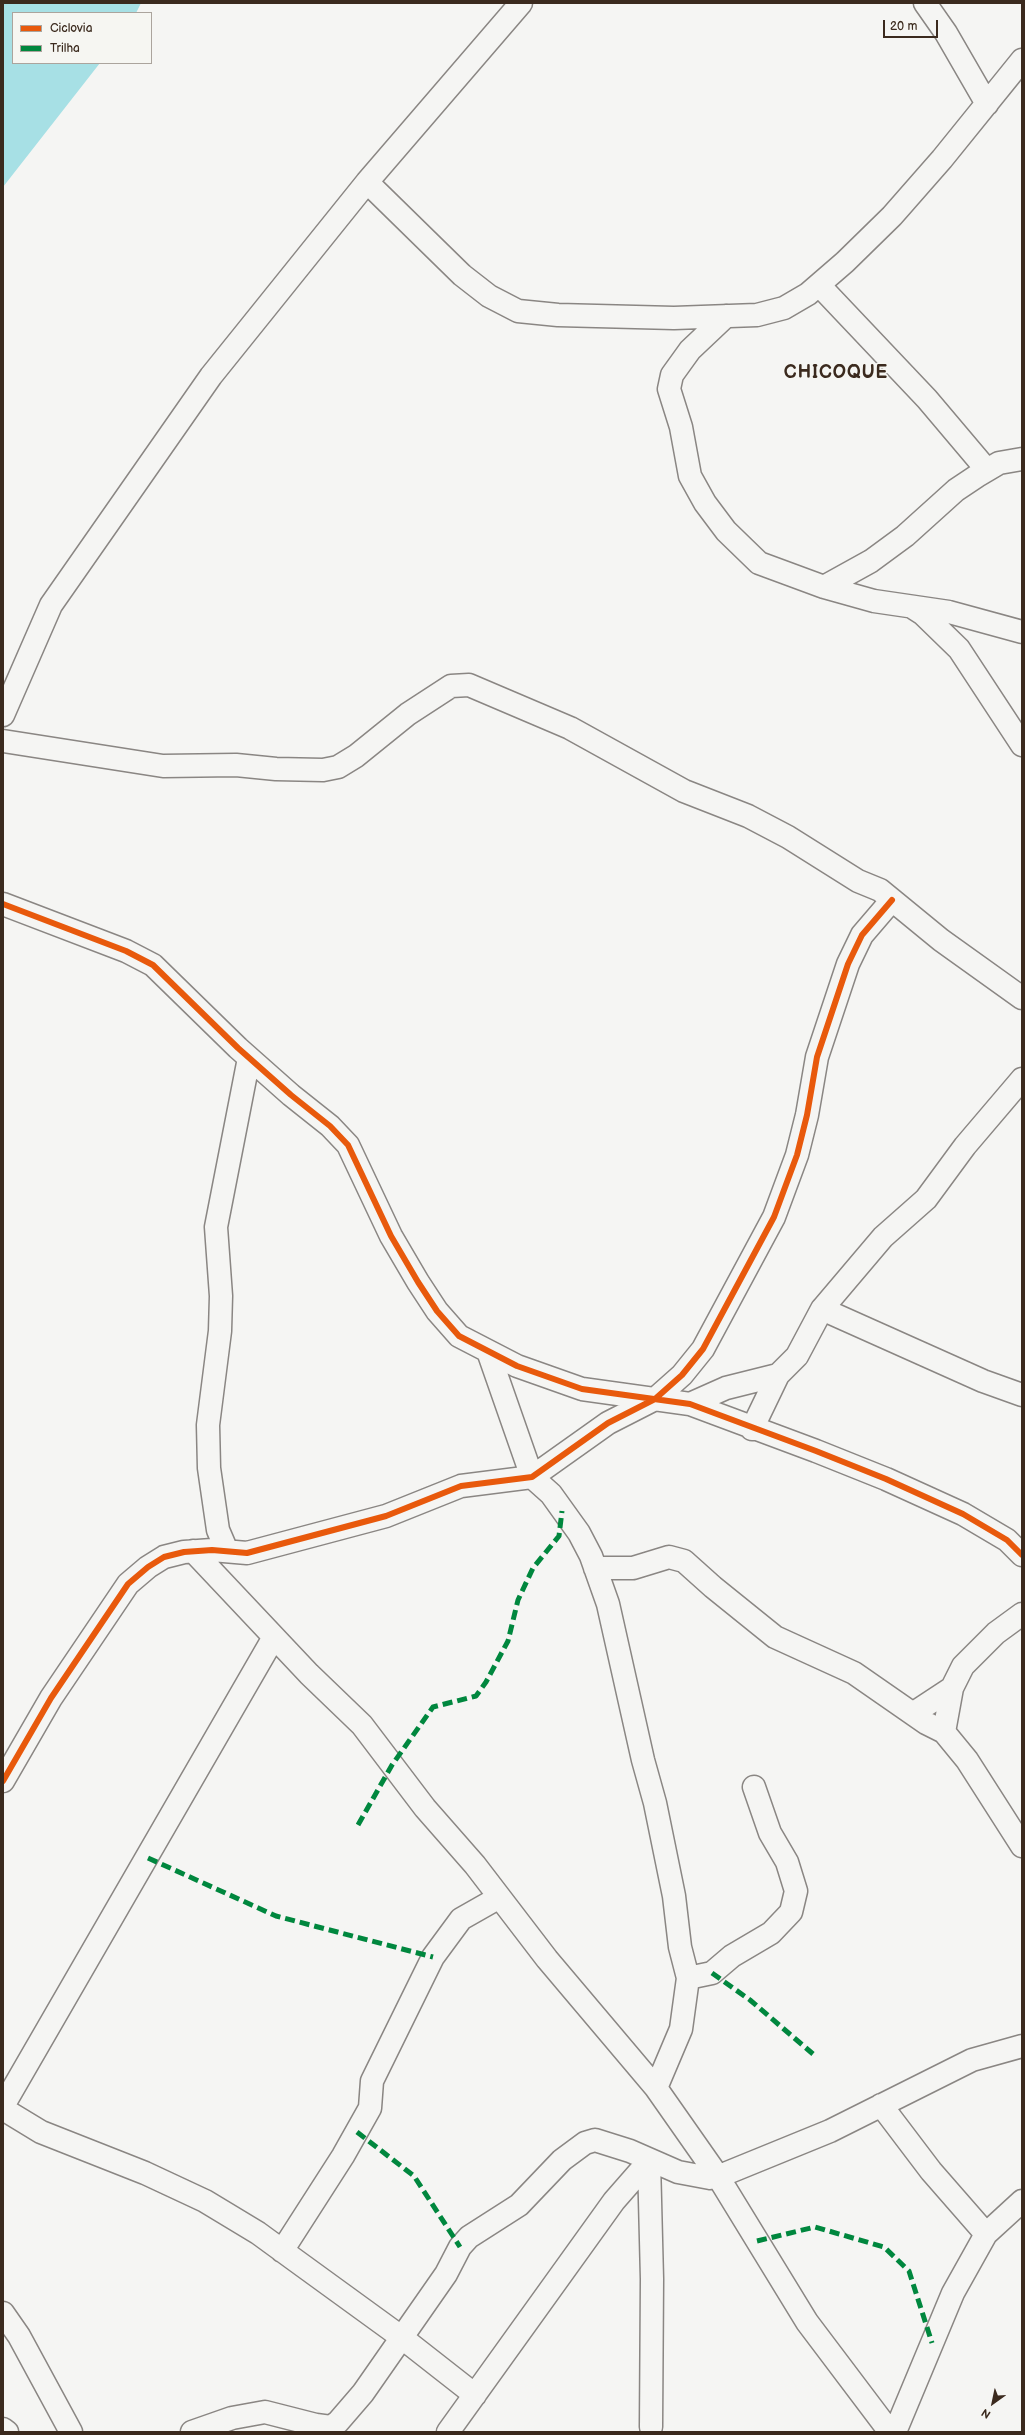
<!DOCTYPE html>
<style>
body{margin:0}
#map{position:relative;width:1025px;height:2435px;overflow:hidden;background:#f5f5f3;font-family:"Balsamiq Sans",sans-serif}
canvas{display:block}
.frame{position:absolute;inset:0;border:4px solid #3b2a1e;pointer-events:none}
.legend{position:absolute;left:12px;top:12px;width:140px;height:52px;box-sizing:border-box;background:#f6f6f2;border:1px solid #aba49d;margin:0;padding:5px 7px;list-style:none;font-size:12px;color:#3b2a1e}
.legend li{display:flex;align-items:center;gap:8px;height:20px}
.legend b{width:20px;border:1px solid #aba49d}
.north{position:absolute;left:973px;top:2383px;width:40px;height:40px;-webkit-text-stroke:3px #f6f6f2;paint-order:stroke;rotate:213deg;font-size:11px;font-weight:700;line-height:16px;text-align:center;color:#3b2a1e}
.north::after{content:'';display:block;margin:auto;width:14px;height:18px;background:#3b2a1e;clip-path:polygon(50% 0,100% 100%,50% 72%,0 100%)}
.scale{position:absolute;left:883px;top:20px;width:55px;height:18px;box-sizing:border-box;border:2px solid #3b2a1e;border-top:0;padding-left:5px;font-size:12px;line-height:14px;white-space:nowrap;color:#3b2a1e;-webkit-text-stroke:3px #f6f6f2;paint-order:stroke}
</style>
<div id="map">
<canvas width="1025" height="2435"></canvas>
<div class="frame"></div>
<ul class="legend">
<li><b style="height:5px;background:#e8590c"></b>Ciclovia</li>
<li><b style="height:5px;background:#00873e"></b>Trilha</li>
</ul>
<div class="north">N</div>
<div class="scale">20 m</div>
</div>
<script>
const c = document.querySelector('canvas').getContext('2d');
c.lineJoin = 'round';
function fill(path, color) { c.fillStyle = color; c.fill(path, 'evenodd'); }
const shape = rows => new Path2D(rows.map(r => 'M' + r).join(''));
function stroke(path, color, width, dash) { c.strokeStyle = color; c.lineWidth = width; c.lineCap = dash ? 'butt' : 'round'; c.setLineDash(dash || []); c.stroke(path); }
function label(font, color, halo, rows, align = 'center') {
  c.font = font + ' "Balsamiq Sans",sans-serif'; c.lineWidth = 3; c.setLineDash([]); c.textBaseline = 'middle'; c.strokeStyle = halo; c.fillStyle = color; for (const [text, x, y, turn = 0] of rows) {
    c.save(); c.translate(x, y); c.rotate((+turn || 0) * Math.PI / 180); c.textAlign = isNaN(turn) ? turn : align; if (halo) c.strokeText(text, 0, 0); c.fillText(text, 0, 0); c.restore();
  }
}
fill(shape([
 [3,3,141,3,136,13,13,13,13,63,100,63,3,187]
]), '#a7e0e5');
const minor = shape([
 [925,3,946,33,987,104],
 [367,182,462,275,489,296,518,311,558,315,674,318,757,315,784,308,808,294,845,262,892,216,942,159,1022,60],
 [819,285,927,399,987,470],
 [726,316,690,350,672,375,669,389,681,427,690,476,705,503,726,531,759,563,824,587,874,601,949,612,1022,632],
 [824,587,871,561,905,536,956,490,977,476,999,463,1022,459],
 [912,607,923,614,959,649,1022,745],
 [3,715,51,605,211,376,367,182,521,3],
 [3,741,163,766,236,765,276,769,323,770,338,767,356,756,408,714,451,686,469,685,570,728,684,791,748,816,788,837,858,881,880,890,941,940,1022,998],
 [3,904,126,951,153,965,238,1048,291,1095,330,1126,348,1145,391,1236,418,1282,437,1311,459,1336,517,1366,582,1389,690,1404,816,1451,886,1479,963,1514,1007,1540,1022,1555],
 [822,1309,983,1381,1022,1395],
 [489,1354,532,1477,551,1494,579,1533,591,1556,608,1604,643,1760,655,1803,674,1896,680,1947,688,1978,681,2029,656,2088],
 [690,1404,726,1388,778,1375],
 [752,1429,778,1375,797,1356,822,1309,883,1237,926,1199,965,1146,1022,1079],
 [193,1551,309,1674,362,1725,425,1808,475,1865,547,1959,656,2088,717,2175,807,2322,890,2432],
 [227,1551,218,1530,209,1468,208,1425,220,1331,221,1296,216,1227,249,1058],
 [595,1568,633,1568,669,1557,684,1561,713,1587,775,1637,854,1673,926,1723,944,1732],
 [1022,1614,996,1633,963,1666,952,1688,944,1732,967,1760,1022,1846],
 [914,1713,952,1688],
 [3,1781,51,1698,128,1584,148,1567,164,1557,184,1552,212,1550,247,1553,386,1516,461,1486,532,1477,608,1423,655,1399,682,1375,703,1349,774,1217,797,1155,807,1115,817,1057,848,964,862,935,892,900],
 [688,1978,712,1973,732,1956,771,1933,791,1912,796,1891,787,1862,770,1833,754,1787],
 [881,2105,931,2171,986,2234],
 [3,2106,274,1637],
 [3,2109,41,2132,145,2173,205,2201,258,2233,295,2260,401,2337,475,2395],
 [649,2161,652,2279,651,2427],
 [282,2251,343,2156,370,2108,372,2081,433,1957,461,1919,498,1898],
 [3,2313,19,2336,71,2432],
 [3,2429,7,2432],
 [192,2432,232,2418,265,2412,316,2425,331,2427,338,2422,363,2393,446,2274,460,2247,469,2237,519,2205,562,2160,585,2143,595,2140,630,2151,678,2172,710,2178,727,2173,830,2131,972,2060,1022,2046],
 [448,2432,614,2201,649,2161],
 [895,2432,953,2293,986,2234,1022,2201]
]);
stroke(minor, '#8a8683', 25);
stroke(minor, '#f5f5f3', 22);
stroke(shape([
 [358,1825,392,1765,433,1707,476,1696,486,1682,508,1641,518,1600,533,1568,559,1536,562,1511],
 [148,1858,276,1916,433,1957],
 [712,1973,750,2000,813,2054],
 [357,2132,414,2176,460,2247],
 [757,2241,815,2227,884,2247,909,2271,932,2343]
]), '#00873e', 5, [10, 5]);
stroke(shape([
 [3,904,126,951,153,965,238,1048,291,1095,330,1126,348,1145,391,1236,418,1282,437,1311,459,1336,517,1366,582,1389,690,1404,816,1451,886,1479,963,1514,1007,1540,1022,1555],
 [3,1781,51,1698,128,1584,148,1567,164,1557,184,1552,212,1550,247,1553,386,1516,461,1486,532,1477,608,1423,655,1399,682,1375,703,1349,774,1217,797,1155,807,1115,817,1057,848,964,862,935,892,900]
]), '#e8590c', 6);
c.letterSpacing = '1px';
label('bold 18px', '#3b2a1e', '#f6f6f2', [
 ["CHICOQUE",836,373]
]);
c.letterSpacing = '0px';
</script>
